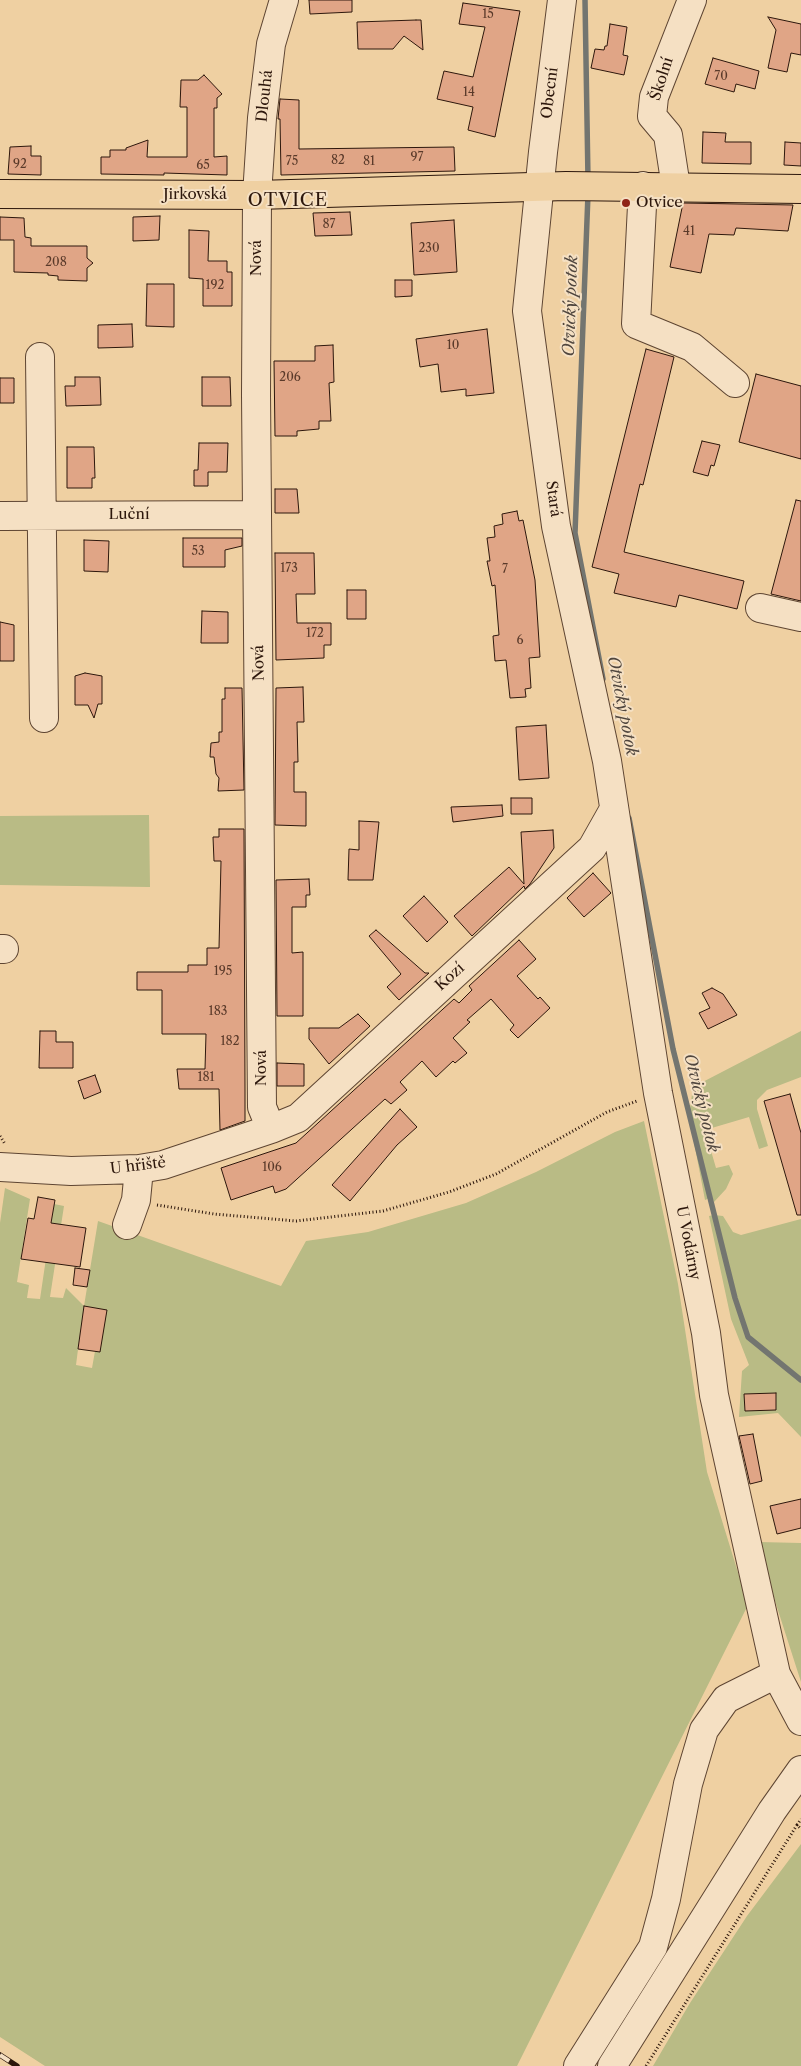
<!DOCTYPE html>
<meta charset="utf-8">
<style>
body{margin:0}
canvas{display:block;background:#efd0a2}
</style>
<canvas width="801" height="2066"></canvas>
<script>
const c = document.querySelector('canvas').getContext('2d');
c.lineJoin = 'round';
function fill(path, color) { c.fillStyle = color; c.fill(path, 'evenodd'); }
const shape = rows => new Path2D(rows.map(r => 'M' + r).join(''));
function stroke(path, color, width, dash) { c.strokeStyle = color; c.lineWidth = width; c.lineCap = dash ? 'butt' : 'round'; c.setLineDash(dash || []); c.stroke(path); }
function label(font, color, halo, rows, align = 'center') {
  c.font = font + ' "Libre Caslon Text",serif'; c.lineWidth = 4; c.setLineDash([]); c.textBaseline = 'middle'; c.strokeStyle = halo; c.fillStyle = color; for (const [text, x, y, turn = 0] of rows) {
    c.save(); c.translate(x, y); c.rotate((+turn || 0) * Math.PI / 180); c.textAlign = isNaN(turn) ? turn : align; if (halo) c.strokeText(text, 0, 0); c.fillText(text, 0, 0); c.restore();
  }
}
fill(shape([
 [149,815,150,887,0,885,0,816],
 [801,1031,801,1077,767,1090,757,1100,757,1109,768,1146,759,1149,749,1117,705,1130,716,1168,729,1165,733,1174,726,1189,714,1202,712,1197,705,1200,689,1116,693,1087],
 [644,1121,678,1284,707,1472,748,1605,517,2066,45,2066,0,2037,0,1223,5,1188,30,1199,17,1282,29,1285,27,1298,40,1299,54,1204,64,1206,50,1297,63,1298,66,1288,84,1306,98,1221,281,1286,306,1241,368,1232,466,1203,536,1172,615,1132],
 [81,1326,99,1329,92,1368,76,1365],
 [714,1215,723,1216,733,1232,741,1235,801,1219,801,1437,778,1413,739,1417,742,1371,749,1365,731,1319,709,1216],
 [759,1542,801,1543,801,1682,775,1601],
 [801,1844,801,2066,653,2066,690,2003,747,1916]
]), '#b9bb85');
stroke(shape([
 [585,0,588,179],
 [588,194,575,533,603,679],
 [629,818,673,1049,735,1298,748,1337,801,1380]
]), '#737570', 5.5);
const building = shape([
 [309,0,352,0,352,12,310,14,309,0],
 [463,3,520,11,495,137,468,130,473,107,437,99,444,71,473,77,485,27,459,24,463,3],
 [768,17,801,24,801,55,791,53,787,72,768,68,776,30,768,17],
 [416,20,421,20,423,50,404,36,393,49,358,49,357,22,416,20],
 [610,24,627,27,623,55,628,56,624,75,591,68,595,49,604,50,605,46,607,46,610,24],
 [713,58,759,71,755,89,736,84,734,92,705,84,713,58],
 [204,75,222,94,217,98,217,108,214,108,214,157,227,156,227,175,164,173,164,175,101,174,101,157,110,157,110,150,126,150,126,148,148,140,147,157,187,157,187,107,180,107,181,80,198,80,204,75],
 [280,99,299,100,299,149,454,147,455,171,281,175,280,119,278,119,280,99],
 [703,132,726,133,725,142,751,142,751,164,702,163,703,132],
 [785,142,801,143,801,166,784,165,785,142],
 [31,146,31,156,41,156,41,175,8,174,10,147,31,146],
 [683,203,793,205,788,231,736,228,734,235,709,234,701,273,670,267,683,203],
 [350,212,352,235,315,236,313,213,350,212],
 [160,216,159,240,133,241,133,217,160,216],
 [0,217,24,218,25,237,31,238,31,246,87,246,87,258,93,263,87,268,87,281,58,280,58,276,48,275,48,273,14,272,14,240,0,240,0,217],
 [454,220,457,272,414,275,411,223,454,220],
 [189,230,209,231,208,261,227,261,227,272,232,272,232,306,203,306,203,279,189,278,189,230],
 [395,280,412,280,412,296,395,297,395,280],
 [147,284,174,284,174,327,146,326,147,284],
 [132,324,133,347,98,348,98,325,132,324],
 [487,329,494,393,466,396,466,389,441,392,438,364,420,367,416,339,487,329],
 [333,345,334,382,329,383,331,421,319,421,319,429,297,431,297,436,275,436,274,361,315,361,315,346,333,345],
 [646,349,674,357,643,485,640,484,624,552,744,581,737,609,679,595,676,607,614,593,619,574,592,567,646,349],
 [756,374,801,386,801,459,739,442,756,374],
 [75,377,100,377,101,405,66,406,65,386,75,386,75,377],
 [202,377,230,377,231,406,202,406,202,377],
 [0,378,14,378,14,403,0,403,0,378],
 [702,441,720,445,714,466,711,465,708,476,693,472,702,441],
 [199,443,228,443,227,472,208,472,208,486,194,486,194,470,198,470,199,443],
 [67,447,94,447,95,478,92,478,92,488,67,488,67,447],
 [275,489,297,489,299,513,275,513,275,489],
 [796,500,801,501,801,601,771,594,796,500],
 [517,511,519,521,523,520,535,580,540,657,529,658,531,688,525,689,526,697,510,698,506,660,495,661,493,636,499,635,495,585,492,586,487,561,490,561,487,538,495,537,494,526,503,524,502,514,517,511],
 [183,538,242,538,242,546,225,550,225,567,183,567,183,538],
 [84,540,109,541,108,572,84,571,84,540],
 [275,553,314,553,315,594,296,594,297,623,331,623,331,645,324,645,324,658,276,660,275,553],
 [347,590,366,590,366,619,347,619,347,590],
 [202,611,228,612,228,643,201,643,202,611],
 [0,622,14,625,14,661,0,661,0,622],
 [85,673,102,676,102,704,98,704,94,718,88,705,75,705,75,676,85,673],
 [303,687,304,722,297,722,298,762,294,762,294,792,306,792,306,826,275,825,276,688,303,687],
 [225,688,242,688,244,790,218,791,219,778,216,774,214,757,210,757,211,743,219,742,219,732,222,732,222,699,225,699,225,688],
 [546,725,549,778,519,780,516,727,546,725],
 [511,798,532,798,532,814,511,814,511,798],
 [502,805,503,816,453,822,451,807,502,805],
 [359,821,379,822,373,880,348,880,349,849,359,850,359,821],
 [219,829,244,829,245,1090,245,1121,220,1130,219,1089,179,1089,177,1069,205,1069,206,1034,162,1034,162,990,137,990,137,972,188,972,188,965,207,965,207,948,219,948,221,861,214,861,213,837,219,837,219,829],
 [553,830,554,848,530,884,525,889,524,886,472,936,454,916,509,867,524,884,521,832,553,830],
 [593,873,611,893,584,917,567,898,593,873],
 [309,879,310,895,306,895,306,907,292,907,292,953,303,952,303,1016,277,1016,276,880,309,879],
 [424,896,448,922,427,942,403,916,424,896],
 [376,930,425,973,429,973,399,1000,387,987,401,974,369,936,376,930],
 [519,940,536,959,517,976,538,999,540,997,550,1008,518,1038,510,1030,514,1025,491,999,467,1020,470,1022,453,1038,467,1053,455,1063,453,1061,436,1077,422,1061,400,1082,407,1090,391,1104,385,1099,286,1189,275,1193,273,1186,231,1200,221,1168,296,1143,454,999,459,1003,472,990,469,986,519,940],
 [712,988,723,994,737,1015,708,1029,699,1013,710,1008,702,993,712,988],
 [358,1014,370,1026,329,1064,309,1039,309,1028,339,1028,358,1014],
 [40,1031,56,1031,56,1042,73,1042,73,1068,39,1068,40,1031],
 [277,1063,304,1064,304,1086,277,1086,277,1063],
 [95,1075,101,1092,84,1099,78,1081,95,1075],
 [790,1094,801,1133,801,1215,797,1215,764,1101,790,1094],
 [400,1109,417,1127,397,1145,350,1201,332,1185,400,1109],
 [38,1197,55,1200,51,1223,86,1228,80,1267,21,1259,28,1218,34,1219,38,1197],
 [75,1268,90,1270,87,1287,73,1285,75,1268],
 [84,1306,107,1310,100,1352,78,1349,84,1306],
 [776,1393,776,1410,745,1411,744,1394,776,1393],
 [753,1434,762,1481,750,1484,739,1436,753,1434],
 [801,1499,801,1528,777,1534,770,1506,801,1499]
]);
fill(building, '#e0a586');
stroke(building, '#2d170c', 1);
const minor = shape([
 [562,0,543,152,527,311,556,526,607,761,658,1093,706,1333,714,1395,776,1674,801,1721],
 [643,186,636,324,692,347,735,383],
 [676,187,668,135,652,116,654,97,692,0],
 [40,357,44,718],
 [0,516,257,515],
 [760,608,801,617],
 [0,949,4,949],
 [271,1129,262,1107,256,394,257,195,262,118,271,44,284,0],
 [0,1167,71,1171,139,1169,163,1165,271,1129,298,1118,592,848,614,809],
 [127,1225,136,1200,139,1169],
 [578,2066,653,1947,666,1899,688,1784,704,1730,726,1699,776,1674],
 [612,2066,772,1811,801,1770]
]);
const major = shape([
 [0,194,257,195,566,186,801,189]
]);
stroke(minor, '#5e4532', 30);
stroke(major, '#2d170c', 30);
stroke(shape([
 [0,1136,5,1144],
 [157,1205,214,1214,296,1221,383,1211,449,1192,496,1174,607,1112,637,1101],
 [797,1825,801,1819],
 [646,2066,797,1825,801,1829]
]), '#2d170c', 3, [1, 2.5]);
stroke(minor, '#f5e0c3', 28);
stroke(major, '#efd0a2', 28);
const rail = shape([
 [0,2055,17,2066]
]);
stroke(rail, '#2d170c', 5.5);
stroke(rail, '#f5e0c3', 4, [11]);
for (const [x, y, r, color] of [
 [626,203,5,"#8f2418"]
]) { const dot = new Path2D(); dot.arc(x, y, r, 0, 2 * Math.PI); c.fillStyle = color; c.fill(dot); stroke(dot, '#f5e0c3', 2); }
label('12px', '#5a3a2a', null, [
 ["15",488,15],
 ["70",721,77],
 ["14",469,93],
 ["97",417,158],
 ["82",338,161],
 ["75",292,162],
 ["81",369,162],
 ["92",20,165],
 ["65",203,166],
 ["87",329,225],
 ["41",689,232],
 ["230",429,249],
 ["208",56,263],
 ["192",215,286],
 ["10",453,346],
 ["206",290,378],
 ["53",198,552],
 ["173",289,569],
 ["7",505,570],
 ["172",315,634],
 ["6",520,641],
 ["195",223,972],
 ["183",218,1012],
 ["182",230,1042],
 ["181",206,1078],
 ["106",272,1168]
]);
label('15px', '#2d170c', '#f5e0c3', [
 ["Školní",662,79,-72],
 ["Obecní",550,93,-83],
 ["Dlouhá",265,96,-84],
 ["Jirkovská",195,195],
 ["Nová",257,258,-90],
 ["Stará",553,499,82],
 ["Luční",129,515],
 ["Nová",259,663,-91],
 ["Kozí",450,977,-42],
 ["Nová",262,1068,-90],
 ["U hřiště",138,1166,-7],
 ["U Vodárny",688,1243,79]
]);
label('15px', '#2d170c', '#f5e0c3', [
 ["Otvice",636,203]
], 'left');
label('italic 16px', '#50463e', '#f5e0c3', [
 ["Otvický potok",571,306,-88],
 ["Otvický potok",622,706,79],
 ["Otvický potok",701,1103,76]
]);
c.letterSpacing = '1px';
label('18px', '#2d170c', '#f5e0c3', [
 ["OTVICE",288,201]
]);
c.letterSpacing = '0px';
</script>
